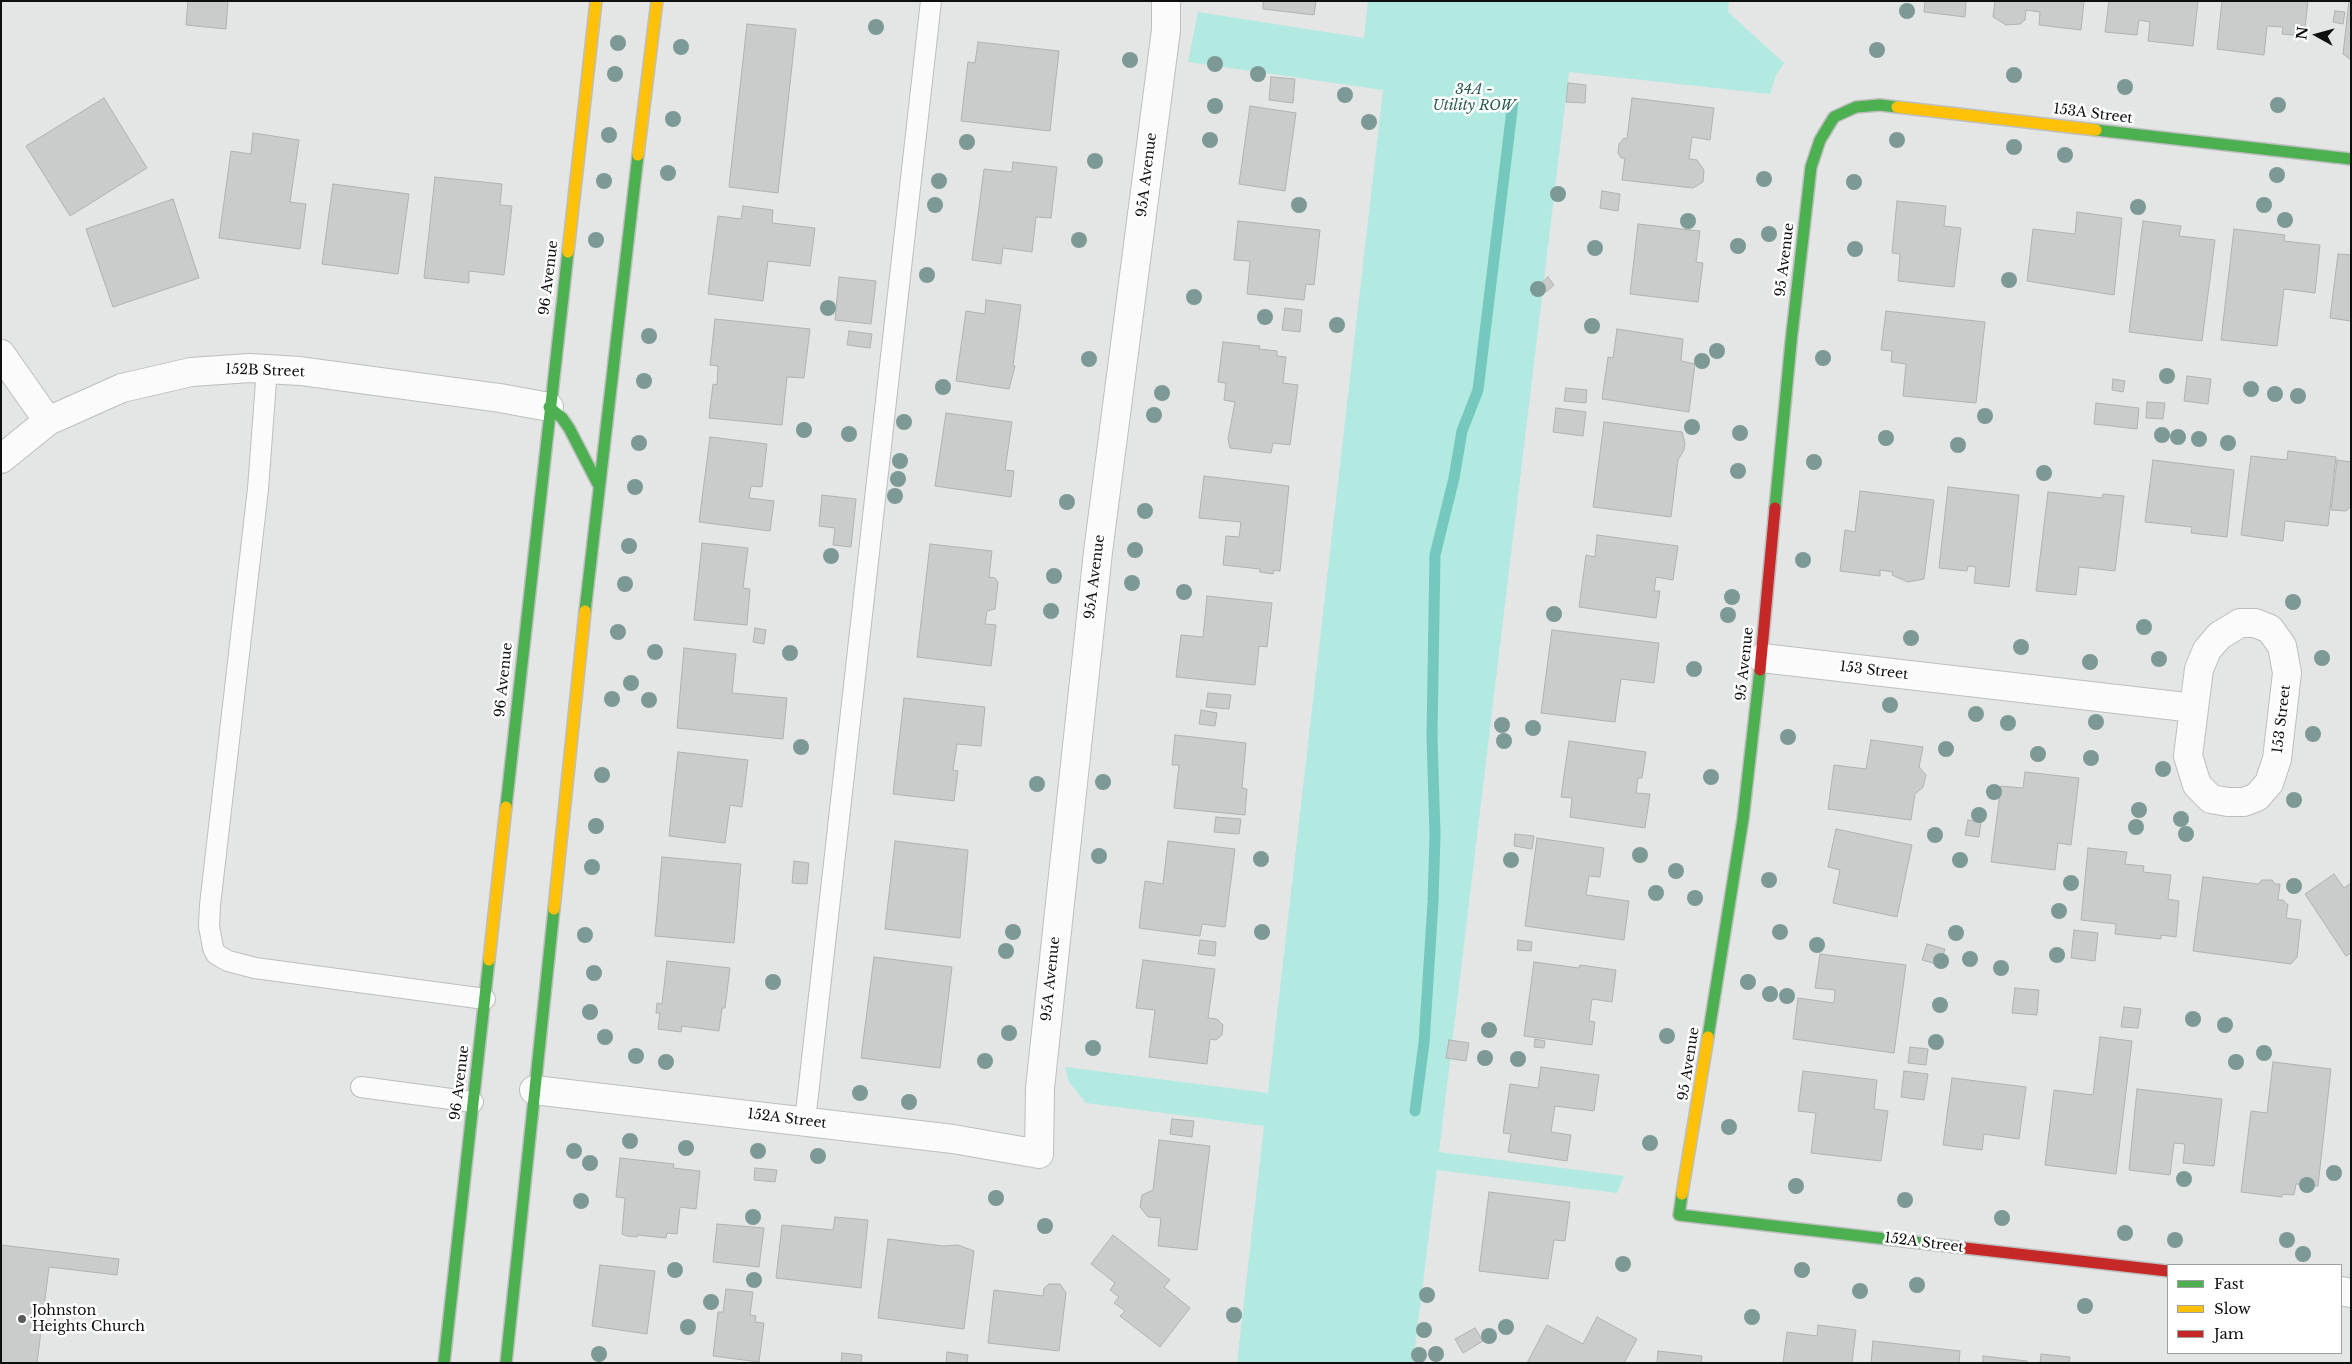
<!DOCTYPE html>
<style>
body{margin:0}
#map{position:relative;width:2352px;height:1364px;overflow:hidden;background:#e4e5e5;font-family:"Libre Baskerville",serif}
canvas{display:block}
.frame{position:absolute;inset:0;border:2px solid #0e100f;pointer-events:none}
.legend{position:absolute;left:2167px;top:1264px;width:175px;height:90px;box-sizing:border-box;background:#fff;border:1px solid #9f9f9f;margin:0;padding:6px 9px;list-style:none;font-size:15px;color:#0e100f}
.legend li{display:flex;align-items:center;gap:10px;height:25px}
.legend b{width:25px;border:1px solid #9f9f9f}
.north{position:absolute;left:2292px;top:10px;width:50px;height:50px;-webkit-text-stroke:4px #fff;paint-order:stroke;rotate:277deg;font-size:14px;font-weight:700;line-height:20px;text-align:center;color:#0e100f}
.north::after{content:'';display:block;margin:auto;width:18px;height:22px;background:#0e100f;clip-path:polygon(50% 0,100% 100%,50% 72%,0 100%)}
</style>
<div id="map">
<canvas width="2352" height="1364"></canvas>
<div class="frame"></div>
<ul class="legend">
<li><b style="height:6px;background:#4caf50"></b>Fast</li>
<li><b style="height:6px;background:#ffc107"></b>Slow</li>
<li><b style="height:6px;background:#c62828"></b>Jam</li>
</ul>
<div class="north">N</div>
</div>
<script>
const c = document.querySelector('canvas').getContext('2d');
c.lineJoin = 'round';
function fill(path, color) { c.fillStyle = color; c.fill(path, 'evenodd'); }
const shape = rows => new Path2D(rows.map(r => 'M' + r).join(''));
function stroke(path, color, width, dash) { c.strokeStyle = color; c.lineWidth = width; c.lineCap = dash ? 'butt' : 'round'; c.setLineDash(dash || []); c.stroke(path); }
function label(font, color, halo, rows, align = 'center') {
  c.font = font + ' "Libre Baskerville",serif'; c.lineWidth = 5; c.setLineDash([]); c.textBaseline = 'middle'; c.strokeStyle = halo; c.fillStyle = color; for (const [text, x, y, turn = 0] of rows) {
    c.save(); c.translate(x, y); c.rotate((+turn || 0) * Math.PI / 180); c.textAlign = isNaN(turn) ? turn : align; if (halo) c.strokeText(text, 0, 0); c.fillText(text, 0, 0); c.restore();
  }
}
fill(shape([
 [1368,1,1729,1,1728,12,1784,63,1776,75,1770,94,1569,72,1439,1152,1624,1176,1617,1193,1437,1170,1413,1363,1237,1363,1264,1126,1086,1103,1069,1082,1065,1067,1268,1093,1383,90,1188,62,1198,12,1364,38]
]), '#b2e9e1');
stroke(shape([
 [1415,1111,1424,1043,1433,902,1435,835,1432,735,1435,555,1454,478,1462,431,1478,390,1513,102]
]), '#75c8bd', 11);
const building = shape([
 [188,1,228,1,226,29,186,25,188,1],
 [1263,1,1316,1,1314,15,1263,9,1263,1],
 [1925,1,1966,1,1965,17,1924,12,1925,1],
 [1995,1,2084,1,2081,30,2039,25,2040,12,2026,10,2025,20,2020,24,2006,25,1993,17,1995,1],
 [2109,1,2198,1,2193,46,2148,41,2150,22,2139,20,2137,35,2105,32,2109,1],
 [2222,1,2308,1,2304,36,2282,34,2283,27,2267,26,2264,55,2217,49,2222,1],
 [2349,1,2351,1,2351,60,2343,54,2349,1],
 [2335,11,2345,12,2343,24,2333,22,2335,11],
 [747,24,796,29,778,193,729,187,747,24],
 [978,42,1059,51,1050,131,961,121,968,62,975,63,978,42],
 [1271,77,1295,79,1293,103,1269,100,1271,77],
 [1568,83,1586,85,1585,103,1566,102,1568,83],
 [104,98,147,168,70,216,26,146,104,98],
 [1632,98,1714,108,1710,140,1692,137,1689,159,1697,160,1704,170,1703,182,1693,188,1622,180,1625,158,1621,158,1618,153,1619,144,1624,138,1627,139,1632,98],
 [1250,106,1296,113,1285,191,1239,184,1250,106],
 [253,133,299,140,290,202,306,204,300,249,219,238,231,151,251,154,253,133],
 [1013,162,1057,167,1051,218,1036,217,1032,252,1003,248,1001,264,972,260,984,169,1012,172,1013,162],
 [435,177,502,184,500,205,512,206,504,275,469,271,469,283,424,278,435,177],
 [333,184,409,194,398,274,322,264,333,184],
 [1602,191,1620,194,1618,211,1600,208,1602,191],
 [173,199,199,278,113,307,86,229,173,199],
 [1897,201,1946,206,1944,226,1961,228,1954,287,1898,281,1900,254,1892,253,1897,201],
 [743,206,773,210,772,223,815,228,810,266,768,261,763,301,708,294,718,216,741,219,743,206],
 [2077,212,2122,218,2114,295,2027,281,2033,229,2075,234,2077,212],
 [1238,221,1320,230,1314,285,1306,284,1304,300,1247,294,1250,261,1234,260,1238,221],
 [2143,221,2181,226,2179,236,2215,240,2202,341,2129,332,2143,221],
 [1638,224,1700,231,1696,262,1703,263,1698,302,1630,294,1638,224],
 [2234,229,2285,235,2284,241,2320,245,2315,293,2284,289,2277,346,2221,340,2234,229],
 [2338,254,2351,255,2351,321,2330,318,2338,254],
 [839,277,876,281,871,324,835,320,839,277],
 [1548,277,1554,285,1546,292,1540,284,1548,277],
 [986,300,1021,305,1013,366,1015,366,1009,389,956,381,966,311,985,314,986,300],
 [1285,308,1302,310,1300,332,1282,330,1285,308],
 [1886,311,1985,322,1976,403,1903,396,1906,364,1891,362,1892,351,1881,350,1886,311],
 [715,319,810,329,804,378,787,377,782,425,709,418,713,384,717,385,718,366,710,365,715,319],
 [1617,329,1683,339,1681,361,1695,364,1689,412,1602,399,1608,357,1613,358,1617,329],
 [849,331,872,334,870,348,847,345,849,331],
 [1223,342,1260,346,1259,349,1277,351,1277,356,1286,357,1283,383,1298,385,1290,445,1273,443,1271,453,1230,448,1228,439,1235,402,1224,400,1226,383,1218,382,1223,342],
 [2187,376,2211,379,2208,404,2184,401,2187,376],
 [2113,379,2125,381,2123,392,2112,390,2113,379],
 [1566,388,1587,390,1586,403,1564,401,1566,388],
 [2147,402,2165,403,2163,419,2146,418,2147,402],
 [2096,403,2139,408,2137,429,2094,424,2096,403],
 [1556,408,1586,412,1583,436,1553,432,1556,408],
 [946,413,1012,422,1005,470,1014,471,1011,497,935,486,946,413],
 [1604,422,1682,432,1685,443,1684,450,1678,460,1671,517,1593,507,1604,422],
 [710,437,767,444,762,487,751,486,749,498,774,501,770,531,699,522,710,437],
 [2288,451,2336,457,2328,526,2285,521,2283,541,2241,535,2251,456,2287,460,2288,451],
 [2153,460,2234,470,2227,537,2191,533,2192,527,2145,522,2153,460],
 [2337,460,2351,462,2351,506,2346,511,2331,510,2337,460],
 [1204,476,1289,486,1280,571,1274,570,1273,574,1260,572,1260,569,1223,565,1226,536,1239,537,1241,522,1199,518,1204,476],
 [1948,487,2019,495,2009,587,1974,583,1976,567,1968,566,1967,571,1939,568,1948,487],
 [1860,491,1934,500,1924,579,1908,582,1892,575,1893,572,1880,570,1880,576,1840,571,1845,530,1855,532,1860,491],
 [2048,492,2102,498,2103,494,2124,496,2115,571,2079,567,2076,595,2036,591,2048,492],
 [822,495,856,499,851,547,833,545,835,528,819,526,822,495],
 [1597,535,1678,546,1673,580,1656,577,1654,591,1660,591,1656,618,1579,607,1586,555,1595,557,1597,535],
 [702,543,748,548,743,588,750,589,747,625,694,620,702,543],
 [930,544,992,551,989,577,995,578,998,582,995,609,987,611,985,624,996,625,991,666,917,657,930,544],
 [1207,596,1272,603,1267,647,1259,646,1255,685,1176,677,1181,635,1203,637,1207,596],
 [755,628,766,630,764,644,753,642,755,628],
 [1552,630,1659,643,1654,683,1621,679,1615,722,1541,713,1552,630],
 [684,648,736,654,732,693,787,698,783,739,677,728,684,648],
 [1208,693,1231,695,1229,709,1206,707,1208,693],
 [904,698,985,707,981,746,957,744,953,770,958,771,954,801,893,794,904,698],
 [1201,710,1217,713,1215,726,1199,724,1201,710],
 [1175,735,1246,743,1242,788,1247,789,1245,815,1174,808,1179,765,1172,765,1175,735],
 [1871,740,1923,747,1919,767,1926,775,1923,787,1915,794,1911,820,1828,809,1834,765,1866,769,1871,740],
 [1569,741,1646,752,1642,778,1638,778,1636,793,1650,794,1645,828,1570,817,1572,798,1561,797,1569,741],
 [678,752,748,760,742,807,730,805,725,843,669,836,678,752],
 [2025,772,2079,778,2071,845,2058,843,2055,870,1991,862,2001,786,2023,788,2025,772],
 [1216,817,1241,819,1239,834,1214,832,1216,817],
 [1968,820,1981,822,1979,837,1965,835,1968,820],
 [1836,829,1912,845,1897,917,1833,903,1840,870,1828,867,1836,829],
 [1515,834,1534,836,1532,849,1514,846,1515,834],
 [1537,838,1604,848,1600,877,1589,876,1586,895,1629,901,1624,940,1525,926,1537,838],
 [895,841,968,850,960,938,885,929,895,841],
 [1168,841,1235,849,1225,927,1202,924,1200,936,1139,928,1145,881,1163,884,1168,841],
 [2088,848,2127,852,2125,864,2144,866,2143,872,2171,875,2168,899,2179,901,2176,937,2161,935,2161,939,2115,934,2116,924,2081,920,2088,848],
 [662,857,741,864,734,943,655,936,662,857],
 [794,861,809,863,807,884,792,883,794,861],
 [2334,874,2344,888,2351,883,2351,953,2346,956,2305,894,2334,874],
 [2203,877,2258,884,2262,880,2272,880,2275,884,2280,884,2278,900,2283,900,2288,905,2286,918,2301,920,2297,957,2291,964,2193,951,2203,877],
 [2074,930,2098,933,2095,961,2071,958,2074,930],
 [1200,940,1216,942,1215,956,1198,954,1200,940],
 [1518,940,1532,942,1531,951,1517,950,1518,940],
 [1927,944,1945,949,1940,965,1922,960,1927,944],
 [1820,954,1906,965,1894,1053,1793,1039,1798,998,1834,1003,1835,990,1815,988,1820,954],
 [874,957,952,967,940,1068,861,1058,874,957],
 [1143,960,1215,969,1208,1018,1217,1019,1223,1025,1222,1035,1216,1040,1210,1039,1207,1064,1149,1057,1155,1010,1136,1008,1143,960],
 [667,961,730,968,725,1008,722,1008,719,1031,682,1026,681,1032,658,1029,660,1013,656,1013,657,1003,662,1004,667,961],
 [1534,962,1579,968,1580,965,1616,970,1612,1002,1592,999,1589,1021,1595,1022,1592,1045,1524,1036,1534,962],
 [2015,988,2039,990,2037,1015,2012,1013,2015,988],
 [2124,1007,2141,1009,2138,1028,2121,1027,2124,1007],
 [2100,1037,2132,1041,2116,1174,2045,1165,2054,1090,2093,1095,2100,1037],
 [1535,1039,1545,1041,1544,1048,1534,1047,1535,1039],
 [1449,1040,1469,1043,1466,1061,1446,1058,1449,1040],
 [1910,1047,1928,1049,1926,1065,1908,1063,1910,1047],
 [2273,1062,2331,1069,2318,1186,2296,1184,2294,1195,2282,1194,2282,1197,2241,1192,2251,1111,2267,1113,2273,1062],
 [1541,1067,1599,1075,1594,1111,1555,1106,1551,1132,1571,1135,1567,1161,1508,1152,1511,1134,1503,1133,1510,1084,1538,1088,1541,1067],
 [1803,1071,1877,1080,1874,1109,1888,1111,1881,1161,1811,1153,1816,1113,1798,1111,1803,1071],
 [1904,1071,1928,1074,1924,1100,1901,1097,1904,1071],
 [1952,1078,2026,1087,2019,1139,1984,1134,1982,1150,1943,1145,1952,1078],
 [2137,1089,2222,1099,2214,1166,2183,1163,2185,1144,2174,1143,2170,1175,2129,1170,2137,1089],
 [1172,1119,1194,1121,1192,1137,1170,1134,1172,1119],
 [1159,1140,1210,1146,1197,1250,1158,1246,1161,1218,1148,1217,1140,1207,1142,1195,1153,1190,1159,1140],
 [620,1158,674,1164,673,1168,700,1171,696,1209,680,1207,677,1234,667,1233,666,1238,637,1235,637,1237,627,1236,622,1234,625,1198,616,1197,620,1158],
 [755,1168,777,1170,775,1182,754,1180,755,1168],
 [1489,1192,1570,1202,1565,1241,1554,1240,1548,1279,1479,1271,1489,1192],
 [835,1217,868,1220,861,1288,776,1278,782,1225,833,1230,835,1217],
 [717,1224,764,1228,759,1267,713,1262,717,1224],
 [1113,1235,1170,1280,1164,1287,1190,1308,1160,1347,1120,1316,1125,1311,1114,1303,1119,1297,1110,1290,1115,1283,1091,1264,1113,1235],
 [888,1239,943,1246,958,1245,974,1251,964,1329,878,1318,888,1239],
 [1,1245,119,1259,117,1275,49,1267,37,1363,1,1363,1,1245],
 [600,1265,655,1271,647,1334,592,1326,600,1265],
 [1049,1284,1060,1284,1066,1293,1059,1351,988,1343,994,1290,1043,1296,1044,1288,1049,1284],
 [726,1289,753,1292,750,1315,756,1316,755,1322,764,1323,759,1362,713,1356,718,1312,723,1312,726,1289],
 [1597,1317,1637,1339,1624,1363,1527,1363,1547,1325,1583,1344,1597,1317],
 [1818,1325,1856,1330,1852,1363,1783,1363,1787,1332,1817,1336,1818,1325],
 [1475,1328,1483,1341,1463,1353,1455,1339,1475,1328],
 [1873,1341,1960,1351,1959,1363,1871,1363,1873,1341],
 [1658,1351,1702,1356,1701,1363,1657,1363,1658,1351],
 [947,1352,968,1355,967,1363,946,1363,947,1352],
 [842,1353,862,1355,861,1363,841,1363,842,1353],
 [2041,1354,2070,1357,2069,1363,2040,1363,2041,1354],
 [1983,1356,2027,1361,2027,1363,1983,1363,1983,1356]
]);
fill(building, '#cacccb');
stroke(building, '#b0b2b1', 1);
const lane = shape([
 [267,368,258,489,210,905,209,926,213,948,216,954,228,961,255,968,485,999],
 [361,1087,473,1102],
 [805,1121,931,1]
]);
const street = shape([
 [1,354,48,421],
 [1,459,48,421,122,388,191,372,250,368,300,371,500,398,549,407],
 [2240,623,2255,623,2270,629,2282,646,2287,673,2277,759,2269,783,2257,797,2244,802,2228,802,2211,799,2197,785,2188,756,2199,669,2207,650,2219,636,2240,623],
 [1762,658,2194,708],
 [534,1090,953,1139,1039,1154,1040,1088,1098,552,1166,30,1166,1],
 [2341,1291,2351,1293]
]);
const fast = shape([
 [2096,130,2351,159],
 [549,407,562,418,569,428,598,484],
 [1775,508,1791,342,1811,167,1820,140,1834,117,1856,107,1880,105,1897,107],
 [585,611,638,155],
 [506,807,568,252],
 [1708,1037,1743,819,1760,670],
 [1682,1194,1679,1215,1956,1247],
 [444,1363,489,960],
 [506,1363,554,909]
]);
const slow = shape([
 [1897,107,2096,130],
 [638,155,657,1],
 [568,252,596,1],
 [554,909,585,611],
 [489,960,506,807],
 [1682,1194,1708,1037]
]);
const jam = shape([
 [1760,670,1775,508],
 [1956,1247,2168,1271]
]);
stroke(lane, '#bdbebe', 22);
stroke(street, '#bdbebe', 30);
stroke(fast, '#bdbebe', 14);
stroke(slow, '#bdbebe', 14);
stroke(jam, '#bdbebe', 14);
stroke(lane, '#fbfbfb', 20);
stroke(street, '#fbfbfb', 28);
stroke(fast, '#4caf50', 11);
stroke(slow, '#ffc107', 11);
stroke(jam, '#c62828', 11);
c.fillStyle = '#7d9995';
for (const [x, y] of [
 [1907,11],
 [876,27],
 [618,43],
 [681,47],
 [1877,50],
 [1130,60],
 [1215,64],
 [615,74],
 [1258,74],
 [2014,75],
 [2125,87],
 [1345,95],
 [2278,105],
 [1215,106],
 [673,119],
 [1369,122],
 [609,135],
 [1210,140],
 [1897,140],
 [967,142],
 [2014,147],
 [2065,155],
 [1095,161],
 [668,173],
 [2277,175],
 [1764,179],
 [604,181],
 [939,181],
 [1854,182],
 [1558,194],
 [935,205],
 [1299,205],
 [2264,205],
 [2138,207],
 [2285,220],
 [1688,221],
 [1769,234],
 [596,240],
 [1079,240],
 [1738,246],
 [1595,248],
 [1855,249],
 [927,275],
 [2009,280],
 [1538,289],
 [1194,297],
 [828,308],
 [1265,317],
 [1337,325],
 [1592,326],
 [649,336],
 [1717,351],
 [1823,358],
 [1089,359],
 [1702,361],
 [2167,376],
 [644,381],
 [943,387],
 [2251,389],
 [1162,393],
 [2275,394],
 [2298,396],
 [1154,415],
 [1985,416],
 [904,422],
 [1692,427],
 [804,430],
 [1740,433],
 [849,434],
 [2162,435],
 [2178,437],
 [1886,438],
 [2199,439],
 [639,443],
 [2228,443],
 [1958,445],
 [900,461],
 [1814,462],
 [1738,471],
 [2044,473],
 [898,479],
 [635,487],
 [895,496],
 [1067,502],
 [1145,511],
 [629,546],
 [1135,550],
 [831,556],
 [1803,560],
 [1054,576],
 [1132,583],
 [625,584],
 [1184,592],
 [1732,597],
 [2293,602],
 [1051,611],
 [1554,614],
 [1728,615],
 [2144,627],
 [618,632],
 [1911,638],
 [2021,647],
 [655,652],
 [790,653],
 [2322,658],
 [2159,659],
 [2090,662],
 [1694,669],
 [631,683],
 [612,699],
 [649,700],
 [1890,705],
 [1976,714],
 [2096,722],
 [2008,723],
 [1502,725],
 [1533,728],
 [2313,734],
 [1788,737],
 [1504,741],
 [801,747],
 [1946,749],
 [2038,754],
 [2091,758],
 [2163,769],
 [602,775],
 [1711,777],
 [1103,782],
 [1037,784],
 [1994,792],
 [2294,800],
 [2139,810],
 [1979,815],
 [2181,819],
 [596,826],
 [2136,827],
 [2186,834],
 [1935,835],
 [1640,855],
 [1099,856],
 [1261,859],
 [1511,860],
 [1960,860],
 [592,867],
 [1676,871],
 [1769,880],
 [2071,883],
 [2294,886],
 [1656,893],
 [1695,898],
 [2059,911],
 [1013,932],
 [1262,932],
 [1780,932],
 [1956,933],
 [585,935],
 [1817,945],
 [1006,951],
 [2057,955],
 [1970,959],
 [1941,961],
 [2001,968],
 [594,973],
 [773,982],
 [1748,982],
 [1770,994],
 [1787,996],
 [1940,1005],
 [590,1012],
 [2193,1019],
 [2225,1025],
 [1489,1030],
 [1009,1033],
 [1667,1036],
 [605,1037],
 [1936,1042],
 [1093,1048],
 [2264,1053],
 [636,1056],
 [1485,1058],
 [1518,1059],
 [985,1061],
 [666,1062],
 [2236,1062],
 [860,1093],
 [909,1102],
 [1729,1127],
 [630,1141],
 [1650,1143],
 [686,1148],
 [574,1151],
 [758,1151],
 [818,1156],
 [590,1163],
 [2334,1173],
 [2184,1179],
 [2307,1185],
 [1796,1186],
 [996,1198],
 [1905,1200],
 [581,1201],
 [753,1217],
 [2002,1218],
 [1045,1226],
 [2125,1233],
 [2175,1240],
 [2287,1240],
 [2303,1254],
 [1623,1264],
 [675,1270],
 [1802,1270],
 [754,1280],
 [1917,1285],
 [1860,1291],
 [1427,1295],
 [711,1302],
 [2085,1306],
 [1234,1315],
 [1752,1317],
 [688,1327],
 [1506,1327],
 [1424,1330],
 [1489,1336],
 [599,1354],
 [1436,1354],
 [1419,1355]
]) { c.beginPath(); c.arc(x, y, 8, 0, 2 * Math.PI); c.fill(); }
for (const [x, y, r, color] of [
 [22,1319,5,"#595b5a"]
]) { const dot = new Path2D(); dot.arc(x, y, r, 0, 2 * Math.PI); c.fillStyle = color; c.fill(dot); stroke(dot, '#fff', 2); }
label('italic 14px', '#295a53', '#fff', [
 ["34A -",1474,90],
 ["Utility ROW",1474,106]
]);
label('14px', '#0e100f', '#fff', [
 ["153A Street",2093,114,7],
 ["95A Avenue",1147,175,-83],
 ["95 Avenue",1785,260,-83],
 ["96 Avenue",549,278,-83],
 ["152B Street",265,371,2],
 ["95A Avenue",1095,577,-83],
 ["95 Avenue",1745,664,-84],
 ["153 Street",1874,671,7],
 ["96 Avenue",504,680,-84],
 ["153 Street",2282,719,-83],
 ["95A Avenue",1051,979,-84],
 ["95 Avenue",1689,1064,-81],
 ["96 Avenue",460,1083,-83],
 ["152A Street",787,1119,7],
 ["152A Street",1924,1243,7]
]);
label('14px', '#0e100f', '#fff', [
 ["Johnston",32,1311],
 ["Heights Church",32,1327]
], 'left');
</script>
